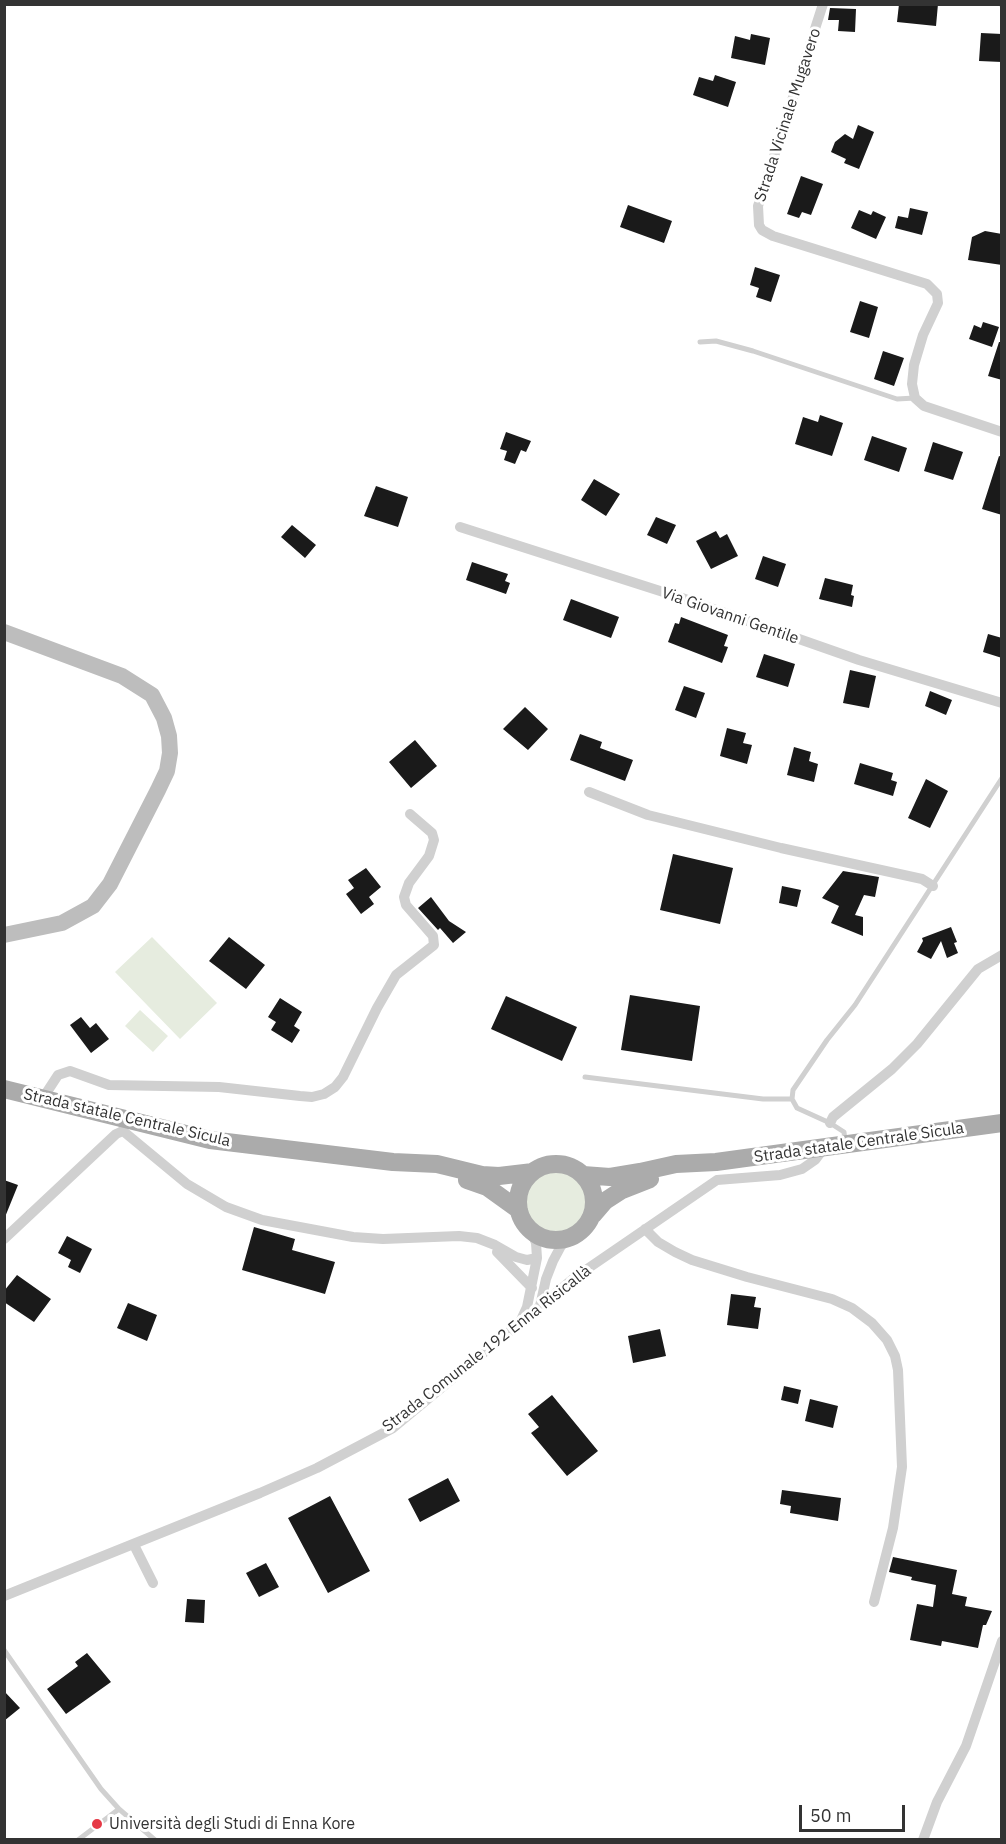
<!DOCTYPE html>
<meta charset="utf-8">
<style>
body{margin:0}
#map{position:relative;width:1006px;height:1844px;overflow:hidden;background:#fff;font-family:"IBM Plex Sans",sans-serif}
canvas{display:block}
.frame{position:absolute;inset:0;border:6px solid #333;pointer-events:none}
.scale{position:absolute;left:799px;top:1805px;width:106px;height:27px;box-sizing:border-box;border:3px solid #333;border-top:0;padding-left:8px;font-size:18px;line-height:21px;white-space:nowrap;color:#333;-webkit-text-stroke:4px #fff;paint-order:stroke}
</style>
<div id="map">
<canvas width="1006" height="1844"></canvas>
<div class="frame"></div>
<div class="scale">50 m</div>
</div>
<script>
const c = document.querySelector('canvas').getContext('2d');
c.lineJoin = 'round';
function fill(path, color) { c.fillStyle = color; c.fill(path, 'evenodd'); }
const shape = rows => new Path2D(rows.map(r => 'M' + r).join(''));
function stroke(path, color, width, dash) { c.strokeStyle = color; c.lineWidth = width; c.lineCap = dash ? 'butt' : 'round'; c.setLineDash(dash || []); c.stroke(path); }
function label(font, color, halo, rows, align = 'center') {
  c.font = font + ' "IBM Plex Sans",sans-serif'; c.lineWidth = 6; c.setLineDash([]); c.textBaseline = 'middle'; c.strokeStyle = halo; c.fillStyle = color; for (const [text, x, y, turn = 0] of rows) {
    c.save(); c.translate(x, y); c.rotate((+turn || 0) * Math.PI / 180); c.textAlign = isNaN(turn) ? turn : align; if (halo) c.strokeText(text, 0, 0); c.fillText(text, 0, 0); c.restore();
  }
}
fill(shape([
 [152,937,217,1003,180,1039,115,972],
 [140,1010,168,1036,153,1052,125,1026],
 '524 1202a33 33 0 1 1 66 0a33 33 0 1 1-66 0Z'
]), '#e6ecdf');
fill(shape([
 [899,4,938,4,936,26,897,22],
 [830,8,856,9,855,32,838,31,839,20,828,20],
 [981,33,1002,34,1002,62,979,61],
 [751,34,770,38,765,65,731,58,735,36,750,40],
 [715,75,736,82,728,107,693,95,699,77,713,81],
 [858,125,874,132,859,169,844,163,846,159,831,152,835,142,845,134,853,139],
 [801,176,823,184,811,215,802,212,799,218,787,214],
 [628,205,672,221,664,243,620,227],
 [910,208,928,212,922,235,895,228,898,216,908,218],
 [859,210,871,215,873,211,886,217,876,239,851,228],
 [985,231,1002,234,1002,265,968,260,972,237],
 [755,267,780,275,771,302,756,297,759,288,750,285],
 [860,301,878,307,869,338,850,332],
 [983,322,999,327,992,347,969,339,974,325,981,328],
 [999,342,1002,342,1002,380,988,376],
 [883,351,904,358,894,386,874,379],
 [820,415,843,423,832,456,795,444,803,417,818,422],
 [506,432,531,441,526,452,521,450,515,464,504,460,507,451,500,449],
 [872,436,907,448,899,472,864,460],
 [933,442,963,452,953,480,924,471],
 [999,456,1002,457,1002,515,982,509],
 [594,479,620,494,606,516,581,500],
 [376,486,408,497,398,527,364,516],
 [656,517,676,525,667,544,647,535],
 [292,525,316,545,305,558,281,537],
 [716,531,720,538,727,534,738,556,711,569,696,541],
 [763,556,786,564,778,587,755,579],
 [472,562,508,574,505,581,510,583,506,594,466,580],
 [825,578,853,585,851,595,854,596,852,607,819,599],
 [571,599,619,617,611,638,563,620],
 [681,617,728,635,724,646,728,647,722,663,668,642,675,623,679,624],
 [988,634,1002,638,1002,658,983,652],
 [764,654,795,664,788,687,756,677],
 [850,670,876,676,869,708,843,703],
 [684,686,705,693,696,718,675,710],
 [930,691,952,700,946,715,925,706],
 [525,707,548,729,528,750,503,729],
 [727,728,746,733,743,743,752,745,747,764,720,756],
 [580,734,602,742,600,748,633,760,625,781,570,760],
 [415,740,437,766,411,788,389,762],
 [794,747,811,752,809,761,818,764,814,782,787,775],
 [860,763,893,773,891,780,897,782,893,796,854,784],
 [926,779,948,791,930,828,908,818],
 [673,854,733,868,720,924,660,910],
 [366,868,381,887,369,897,374,904,361,914,346,894,354,888,348,880],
 [843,871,879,877,875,897,864,895,855,915,863,917,863,936,831,923,839,906,822,898],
 [782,886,801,890,797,907,779,903],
 [431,897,449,921,466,932,453,943,440,928,438,930,418,908],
 [951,927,957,942,954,943,958,953,947,958,941,941,931,959,917,952,923,941,922,938],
 [229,937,265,965,246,989,209,961],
 [630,995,700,1006,692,1061,621,1050],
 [506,996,577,1027,562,1061,491,1029],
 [280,998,302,1012,294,1026,300,1030,292,1043,271,1030,276,1022,268,1017],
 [81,1017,90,1028,96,1023,109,1039,91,1053,70,1025],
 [4,1180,18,1185,5,1217,4,1217],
 [254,1227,295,1239,292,1250,335,1262,325,1294,242,1270],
 [67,1236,92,1249,80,1273,68,1267,71,1260,58,1253],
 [17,1275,51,1299,34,1322,4,1302,4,1291],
 [731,1294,756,1297,754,1307,761,1308,758,1329,727,1325],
 [128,1303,157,1315,147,1341,117,1328],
 [660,1329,666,1356,633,1363,628,1336],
 [784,1386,801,1390,798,1404,781,1400],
 [552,1395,598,1451,567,1476,531,1433,539,1427,528,1414],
 [810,1399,838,1406,833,1428,805,1421],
 [448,1478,460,1501,420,1522,408,1499],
 [782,1490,841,1498,838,1521,790,1513,791,1506,780,1504],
 [330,1496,370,1571,328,1593,288,1518],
 [893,1557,957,1570,952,1594,967,1597,965,1606,992,1611,986,1625,983,1625,978,1648,942,1641,941,1646,910,1640,917,1604,933,1607,936,1585,911,1580,912,1577,889,1572],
 [266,1563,279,1587,259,1597,246,1573],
 [187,1599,205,1600,204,1623,185,1622],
 [87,1653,111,1682,66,1714,47,1689,78,1666,75,1662],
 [4,1691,20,1708,4,1721]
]), '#1a1a1a');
stroke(shape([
 [999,4,1002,8]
]), '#cdcdcd', 2, [3, 3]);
stroke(shape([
 [700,342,716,341,753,351,897,399,915,398],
 [585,1077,763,1099,792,1099],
 [845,1141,844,1132,830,1123,797,1108,792,1099,793,1090,827,1040,855,1005,1002,778],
 [4,1650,101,1789,119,1809,155,1840],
 [78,1840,119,1809]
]), '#d0d0d0', 5);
stroke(shape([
 [823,4,758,206,759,225,762,230,773,236,927,284,937,294,938,303,923,335,914,365,912,384,915,398,924,406,1002,432],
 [460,527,682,598,859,660,1002,703],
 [589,792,648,815,781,848,922,879,933,886],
 [43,1098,58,1075,70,1071,109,1085,219,1087,300,1096,312,1097,324,1094,335,1087,343,1077,377,1008,396,975,434,945,433,936,406,905,404,897,409,883,429,856,434,840,432,833,410,814],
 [125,1118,123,1131,187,1184,226,1207,262,1220,353,1237,383,1239,459,1236,477,1238,495,1245,516,1257,527,1260,537,1258],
 [830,1123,833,1117,892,1069,917,1044,978,969,1002,955],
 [645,1229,658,1242,675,1252,692,1260,747,1277,832,1299,852,1308,872,1323,887,1340,895,1356,898,1370,902,1467,893,1528,874,1602],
 [4,1239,116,1134,123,1131],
 [497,1252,532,1288],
 [540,1306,546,1279,553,1261,561,1246,568,1238],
 [521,1320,527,1307,537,1258,536,1243,531,1230],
 [134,1545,153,1583],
 [4,1596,260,1493,317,1468,393,1428,574,1278,717,1180,780,1175,802,1169,815,1160,824,1148],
 [923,1840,937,1802,966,1746,1002,1641]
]), '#d0d0d0', 10);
stroke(shape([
 [4,632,122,676,152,695,164,718,169,736,170,753,167,771,158,790,110,884,93,906,62,923,4,935]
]), '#bdbdbd', 16);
stroke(shape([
 [4,1089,210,1140,393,1162,437,1164,482,1175,499,1176,533,1172],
 '518 1202a38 38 0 1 1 76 0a38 38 0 1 1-76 0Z',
 [583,1175,610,1177,640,1172,676,1164,716,1162,1002,1123],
 [467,1180,487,1187,519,1210],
 [593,1215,605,1201,622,1190,650,1179]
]), '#ababab', 18);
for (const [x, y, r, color] of [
 [97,1824,6,"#e63946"]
]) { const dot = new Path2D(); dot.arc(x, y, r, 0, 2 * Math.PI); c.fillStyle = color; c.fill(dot); stroke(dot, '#fff', 2); }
label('16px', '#333', '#fff', [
 ["Strada Vicinale Mugavero",788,115,-72],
 ["Via Giovanni Gentile",730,616,19],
 ["Strada statale Centrale Sicula",127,1118,13],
 ["Strada statale Centrale Sicula",859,1143,-8],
 ["Strada Comunale 192 Enna Risicallà",487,1349,-38]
]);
label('16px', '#333', '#fff', [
 ["Università degli Studi di Enna Kore",109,1824]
], 'left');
</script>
